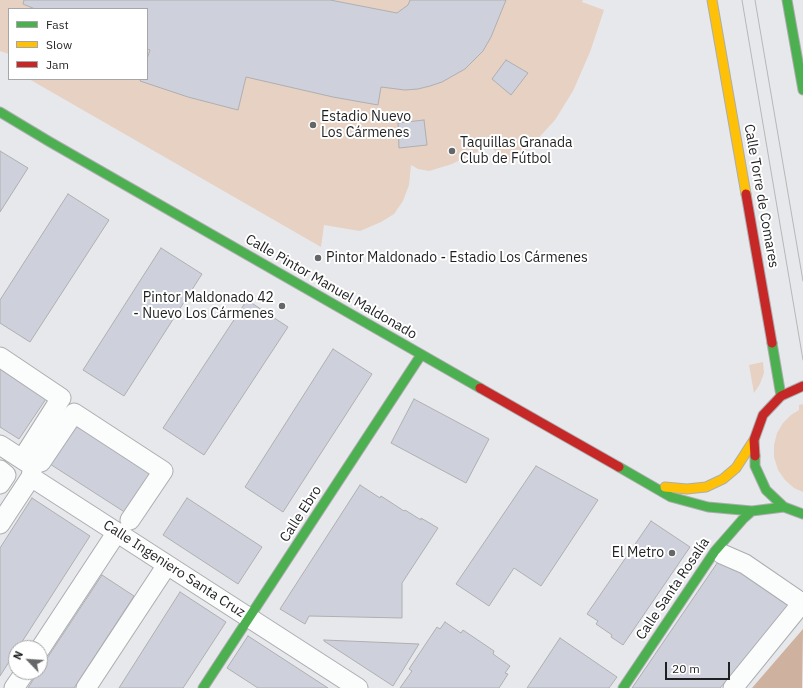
<!DOCTYPE html>
<meta charset="utf-8">
<style>
body{margin:0}
#map{position:relative;width:803px;height:688px;overflow:hidden;background:#e7e8eb;font-family:"IBM Plex Sans",sans-serif}
canvas{display:block}
.legend{position:absolute;left:8px;top:8px;width:140px;height:72px;box-sizing:border-box;background:#fff;border:1px solid #a5a6a7;margin:0;padding:5px 7px;list-style:none;font-size:12px;color:#1f2022}
.legend li{display:flex;align-items:center;gap:8px;height:20px}
.legend b{width:20px;border:1px solid #a5a6a7}
.north{position:absolute;left:8px;top:640px;width:40px;height:40px;box-sizing:border-box;background:#fff;border:1px solid #a5a6a7;border-radius:50%;rotate:295deg;font-size:11px;font-weight:700;line-height:16px;text-align:center;color:#1f2022}
.north::after{content:'';display:block;margin:auto;width:14px;height:18px;background:#656668;clip-path:polygon(50% 0,100% 100%,50% 72%,0 100%)}
.scale{position:absolute;left:665px;top:662px;width:65px;height:18px;box-sizing:border-box;border:2px solid #1f2022;border-top:0;padding-left:5px;font-size:12px;line-height:14px;white-space:nowrap;color:#1f2022;-webkit-text-stroke:3px #fff;paint-order:stroke}
</style>
<div id="map">
<canvas width="803" height="688"></canvas>
<ul class="legend">
<li><b style="height:5px;background:#4caf50"></b>Fast</li>
<li><b style="height:5px;background:#ffc107"></b>Slow</li>
<li><b style="height:5px;background:#c62828"></b>Jam</li>
</ul>
<div class="north">N</div>
<div class="scale">20 m</div>
</div>
<script>
const c = document.querySelector('canvas').getContext('2d');
c.lineJoin = 'round';
function fill(path, color) { c.fillStyle = color; c.fill(path, 'evenodd'); }
const shape = rows => new Path2D(rows.map(r => 'M' + r).join(''));
function stroke(path, color, width, dash) { c.strokeStyle = color; c.lineWidth = width; c.lineCap = dash ? 'butt' : 'round'; c.setLineDash(dash || []); c.stroke(path); }
function label(font, color, halo, rows, align = 'center') {
  c.font = font + ' "IBM Plex Sans",sans-serif'; c.lineWidth = 4; c.setLineDash([]); c.textBaseline = 'middle'; c.strokeStyle = halo; c.fillStyle = color; for (const [text, x, y, turn = 0] of rows) {
    c.save(); c.translate(x, y); c.rotate((+turn || 0) * Math.PI / 180); c.textAlign = isNaN(turn) ? turn : align; if (halo) c.strokeText(text, 0, 0); c.fillText(text, 0, 0); c.restore();
  }
}
fill(shape([
 [0,0,583,0,582,2,604,10,590,52,573,91,555,120,532,145,504,166,491,145,452,164,429,171,418,169,411,165,409,185,403,201,394,214,381,222,360,231,324,225,321,247,29,79,147,79,147,9,9,9,9,54,0,51],
 [763,362,764,373,760,384,754,393,749,365],
 [803,404,803,492,794,488,785,480,778,470,774,457,774,445,777,433,783,423,791,415,799,410,799,405]
]), '#e7d1c3');
fill(shape([
 [803,629,802,688,752,688]
]), '#ceb19e');
const building = shape([
 [24,0,330,0,397,13,408,5,410,0,506,0,491,37,483,51,465,69,442,82,430,86,418,89,405,90,381,87,378,105,333,97,246,77,238,110,188,97,140,81,141,79,147,79,147,59,150,50,147,49,147,9,35,9,23,4,24,0],
 [506,60,528,73,511,95,492,79,506,60],
 [424,120,427,145,399,148,398,123,424,120],
 [0,151,28,168,0,212,0,151],
 [68,194,109,220,30,342,0,323,0,300,68,194],
 [161,248,202,274,124,396,83,370,161,248],
 [247,300,288,327,204,455,163,428,247,300],
 [333,349,372,374,283,512,245,487,333,349],
 [0,360,50,393,19,439,0,427,0,360],
 [414,399,489,439,466,483,391,443,414,399],
 [76,422,152,472,126,513,50,464,76,422],
 [536,466,598,500,541,586,514,568,489,606,456,584,536,466],
 [360,485,380,498,381,496,404,511,405,510,421,520,421,518,438,528,402,583,402,618,309,616,305,624,280,609,360,485],
 [32,498,90,536,18,648,16,648,16,651,0,676,0,548,32,498],
 [187,498,262,547,238,584,163,535,187,498],
 [651,521,690,547,623,645,611,637,612,635,596,624,598,621,587,614,651,521],
 [722,556,792,604,720,688,632,688,722,556],
 [102,575,134,596,74,688,28,688,38,672,40,672,40,669,102,575],
 [180,592,226,622,183,688,119,688,180,592],
 [445,622,461,633,463,630,494,651,493,654,510,666,505,673,508,674,499,688,400,688,412,671,409,669,437,627,440,629,445,622],
 [248,636,328,688,258,688,227,668,248,636],
 [560,638,617,677,609,688,527,688,560,638],
 [324,640,419,644,393,686,324,641,324,640]
]);
fill(building, '#ced1db');
stroke(building, '#afafb2', 1);
const street = shape([
 [0,357,61,398,26,453],
 [0,445,31,465,32,471,31,477,0,524],
 [41,462,74,413,163,471,130,520],
 [0,470,6,475,0,484],
 [31,477,358,688],
 [722,554,745,564,802,603,733,688],
 [40,649,117,532],
 [14,688,25,672],
 [86,688,167,565]
]);
const fast = shape([
 [787,0,803,90],
 [0,112,50,142,480,388],
 [772,343,781,396],
 [755,456,755,466,766,490,784,507,803,514],
 [619,467,671,497,708,507,752,511,784,507],
 [203,688,421,355],
 [623,688,715,551,743,519,752,511]
]);
const slow = shape([
 [712,0,746,194],
 [665,487,687,489,706,487,723,479,736,468,754,440]
]);
const jam = shape([
 [746,194,772,343],
 [480,388,619,467],
 [755,456,754,440,763,415,781,396,803,386]
]);
stroke(street, '#acadaf', 21);
stroke(fast, '#acadaf', 11);
stroke(slow, '#acadaf', 11);
stroke(jam, '#acadaf', 11);
stroke(street, '#fbfcfc', 19);
stroke(fast, '#4caf50', 9);
stroke(slow, '#ffc107', 9);
stroke(jam, '#c62828', 9);
stroke(shape([
 [742,0,803,360],
 [755,0,803,281]
]), '#b7b7b8', 1);
for (const [x, y, r, color] of [
 [313,125,4,"#656668"],
 [452,151,4,"#656668"],
 [318,258,4,"#656668"],
 [282,306,4,"#656668"],
 [672,553,4,"#656668"]
]) { const dot = new Path2D(); dot.arc(x, y, r, 0, 2 * Math.PI); c.fillStyle = color; c.fill(dot); stroke(dot, '#fff', 1.5); }
label('14px', '#1f2022', '#fff', [
 ["Estadio Nuevo",321,117],
 ["Los Cármenes",321,133],
 ["Taquillas Granada",460,143],
 ["Club de Fútbol",460,159],
 ["Pintor Maldonado - Estadio Los Cármenes",326,258],
 ["Pintor Maldonado 42",274,298,"right"],
 ["- Nuevo Los Cármenes",274,314,"right"],
 ["El Metro",664,553,"right"]
], 'left');
label('14px', '#1f2022', '#fff', [
 ["Calle Torre de Comares",761,196,80],
 ["Calle Pintor Manuel Maldonado",331,287,30],
 ["Calle Ebro",301,514,-57],
 ["Calle Ingeniero Santa Cruz",174,569,33],
 ["Calle Santa Rosalía",673,589,-56]
]);
</script>
